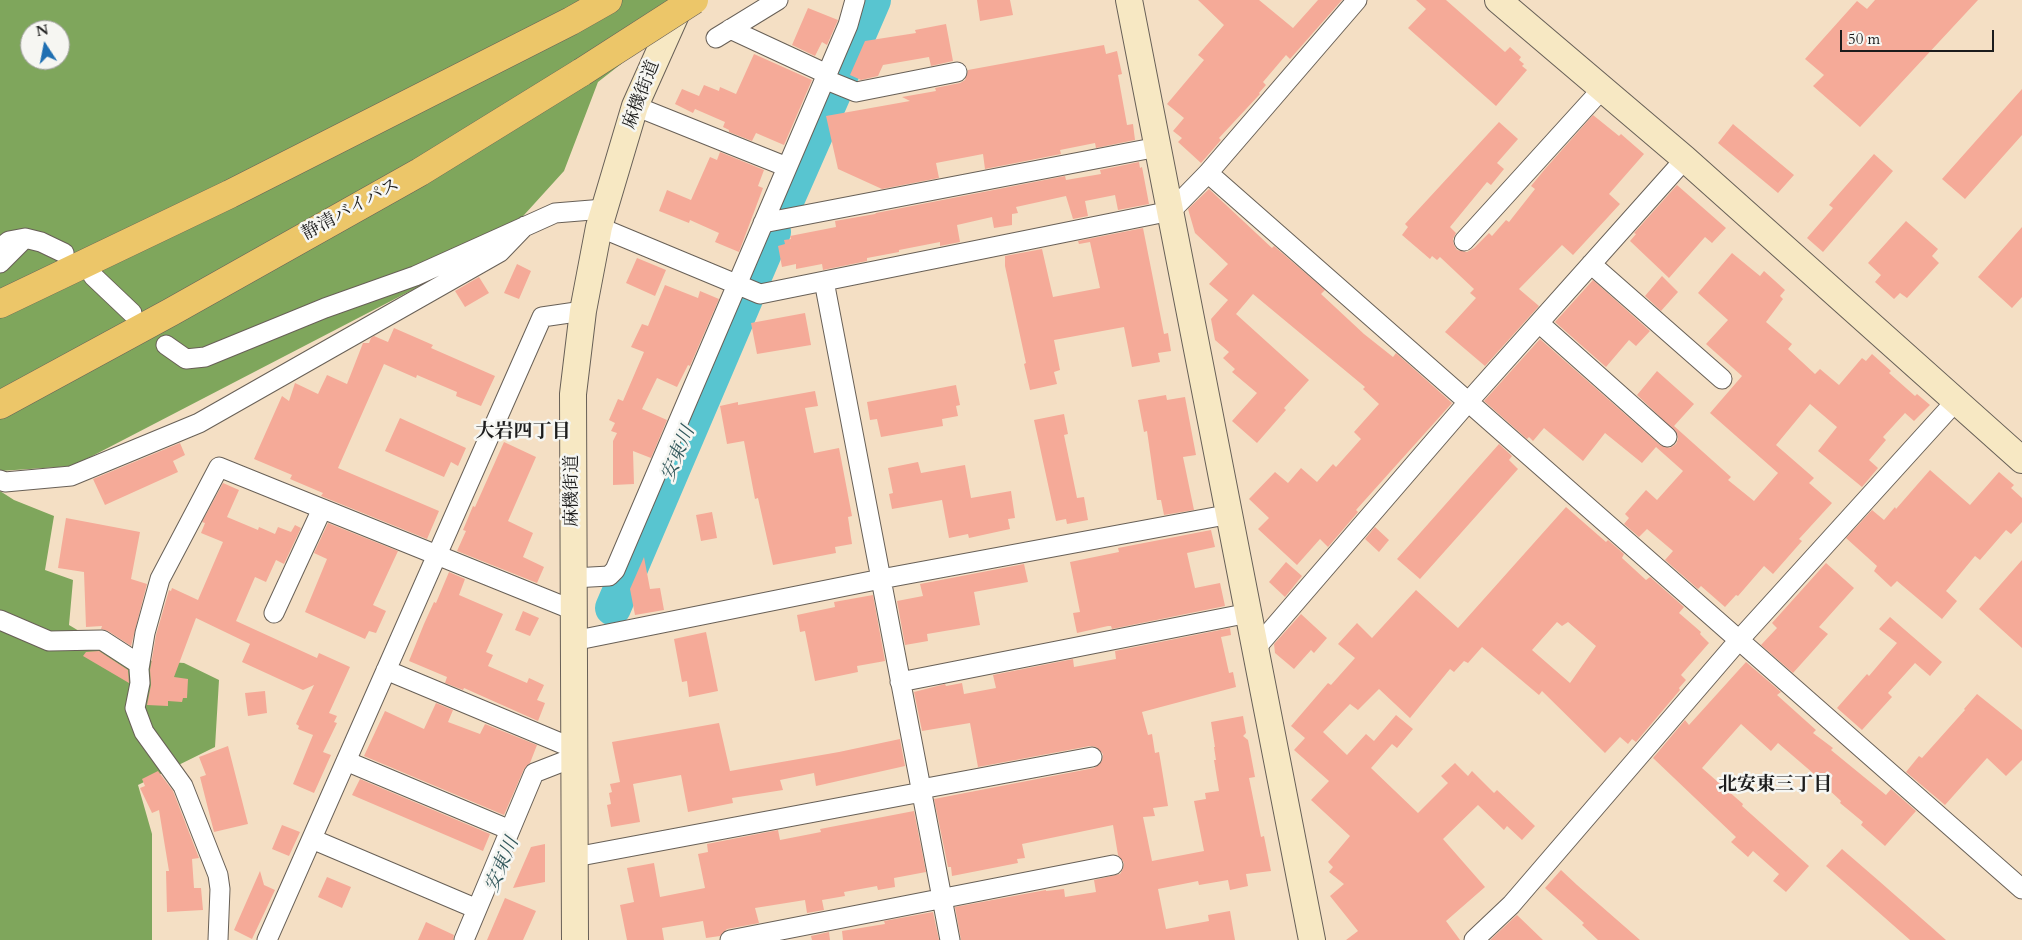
<!DOCTYPE html>
<meta charset="utf-8">
<style>
body{margin:0}
#map{position:relative;width:2022px;height:940px;overflow:hidden;background:#f4dfc4;font-family:Cardo,serif}
canvas{display:block}
.north{position:absolute;left:20px;top:20px;width:50px;height:50px;box-sizing:border-box;background:#f6f6f2;border:1px solid #9f9f9c;border-radius:50%;rotate:349deg;font-size:14px;font-weight:700;line-height:20px;text-align:center;color:#1c1c1c}
.north::after{content:'';display:block;margin:auto;width:18px;height:22px;background:#1f6fb2;clip-path:polygon(50% 0,100% 100%,50% 72%,0 100%)}
.scale{position:absolute;left:1840px;top:30px;width:154px;height:22px;box-sizing:border-box;border:2px solid #1c1c1c;border-top:0;padding-left:6px;font-size:15px;line-height:18px;white-space:nowrap;color:#1c1c1c;-webkit-text-stroke:4px #f6f6f2;paint-order:stroke}
</style>
<div id="map">
<canvas width="2022" height="940"></canvas>
<div class="north">N</div>
<div class="scale">50 m</div>
</div>
<script>
const c = document.querySelector('canvas').getContext('2d');
c.lineJoin = 'round';
function fill(path, color) { c.fillStyle = color; c.fill(path, 'evenodd'); }
const shape = rows => new Path2D(rows.map(r => 'M' + r).join(''));
function stroke(path, color, width, dash) { c.strokeStyle = color; c.lineWidth = width; c.lineCap = dash ? 'butt' : 'round'; c.setLineDash(dash || []); c.stroke(path); }
function label(font, color, halo, rows, align = 'center') {
  c.font = font + ' Cardo,"Noto Serif JP",serif'; c.lineWidth = 5; c.setLineDash([]); c.textBaseline = 'middle'; c.strokeStyle = halo; c.fillStyle = color; for (const [text, x, y, turn = 0] of rows) {
    c.save(); c.translate(x, y); c.rotate((+turn || 0) * Math.PI / 180); c.textAlign = isNaN(turn) ? turn : align; if (halo) c.strokeText(text, 0, 0); c.fillText(text, 0, 0); c.restore();
  }
}
fill(shape([
 [0,0,703,0,598,82,564,171,495,247,73,466,0,471],
 [30,30,60,30,60,60,30,60],
 [0,491,14,500,54,516,45,570,73,580,69,625,126,659,184,663,219,680,215,747,138,785,152,834,152,940,0,940]
]), '#7fa65c');
stroke(shape([
 [841,74,873,0],
 [782,210,833,94],
 [752,281,773,232],
 [613,608,745,299]
]), '#58c5d0', 36);
fill(shape([
 [977,0,1010,0,1013,15,980,21],
 [1198,0,1259,0,1293,28,1318,0,1342,0,1290,59,1286,55,1263,82,1266,85,1259,93,1260,94,1219,138,1221,140,1201,163,1178,142,1182,138,1173,131,1184,118,1167,104,1204,60,1198,55,1224,25],
 [1416,0,1446,0,1505,52,1510,47,1521,57,1519,60,1524,64,1522,66,1527,70,1496,106,1408,28,1426,9],
 [1875,0,1978,0,1860,127,1813,86,1824,75,1805,59,1857,1,1867,9],
 [808,8,838,20,827,45,822,42,815,56,792,45],
 [946,24,953,61,931,66,929,57,883,65,878,76,861,80,850,75,865,41,916,33,915,30],
 [1104,45,1106,54,1117,51,1122,74,1118,75,1127,125,1133,124,1135,140,1096,148,1095,143,1060,150,1061,154,985,169,983,154,936,163,939,178,882,189,838,169,826,116,910,101,902,97,936,91,935,88,960,83,965,80,968,70],
 [754,54,812,80,784,145,756,133,752,141,729,132,729,130,723,127,725,122,695,109,693,113,675,104,682,89,699,96,704,85,719,91,720,87,736,94],
 [2022,89,2022,135,1965,199,1942,179],
 [1593,115,1619,136,1621,134,1644,154,1609,194,1620,204,1573,255,1562,245,1519,289,1539,306,1485,366,1445,332,1476,298,1470,293,1474,289,1440,257,1437,260,1432,256,1430,259,1402,235,1408,227,1405,224,1499,122,1518,139,1497,163,1504,169,1491,185,1487,182,1450,227,1456,233,1453,239,1454,245,1457,250,1467,252,1474,248,1489,233,1492,236,1506,220,1509,222,1535,189,1531,186,1545,169],
 [1733,124,1794,175,1778,193,1718,143],
 [720,152,764,170,758,186,763,188,739,252,715,242,719,233,690,220,689,223,659,211,667,190,691,200,710,157,717,160],
 [1874,154,1893,171,1823,252,1807,238,1833,208,1829,205],
 [1139,162,1140,168,1142,167,1149,204,1118,210,1115,195,1085,201,1088,216,1073,219,1066,196,1016,207,1018,213,1012,214,1012,225,994,228,992,217,957,225,960,242,940,246,940,242,899,250,899,252,867,258,867,261,823,270,822,264,796,269,796,264,782,267,778,246,785,244,784,240,791,239,790,236,836,227,835,221,875,214,876,213,1065,176,1066,180,1101,174,1100,170],
 [1677,185,1726,228,1712,243,1705,237,1669,278,1630,241,1636,234,1634,233],
 [1209,189,1272,248,1274,246,1325,290,1321,294,1364,334,1393,357,1396,353,1452,403,1356,510,1358,512,1328,547,1320,539,1297,565,1258,529,1269,518,1249,499,1275,472,1288,483,1301,468,1317,482,1333,464,1336,467,1361,439,1354,432,1379,404,1363,389,1365,387,1253,294,1236,314,1309,380,1284,408,1286,410,1257,443,1232,421,1257,393,1232,372,1235,369,1223,358,1229,352,1215,340,1211,319,1228,300,1209,284,1228,264,1195,233,1188,209],
 [1906,221,1938,249,1932,256,1939,263,1907,298,1900,293,1894,299,1875,282,1881,275,1868,263],
 [2022,227,2022,297,2012,308,1978,277],
 [1143,228,1164,334,1168,333,1171,351,1158,353,1160,362,1132,367,1124,327,1054,340,1060,370,1054,372,1057,384,1030,390,1024,364,1026,363,1005,266,1005,256,1042,249,1053,297,1100,288,1090,242,1079,244,1078,241],
 [1732,253,1760,276,1764,271,1785,290,1780,296,1783,299,1766,322,1792,344,1788,349,1815,374,1820,369,1839,385,1862,358,1866,361,1872,354,1891,371,1889,373,1915,396,1917,394,1930,405,1914,421,1905,413,1883,437,1886,440,1869,460,1878,468,1862,487,1818,451,1837,427,1810,404,1776,445,1814,478,1809,483,1832,503,1799,539,1802,541,1773,574,1764,566,1738,596,1736,595,1725,607,1701,586,1698,589,1665,560,1673,551,1647,529,1639,537,1624,524,1629,518,1625,514,1646,490,1657,500,1683,471,1656,447,1642,463,1605,433,1583,461,1544,428,1533,441,1529,437,1527,439,1484,401,1540,339,1660,445,1670,448,1676,444,1678,439,1677,433,1637,395,1657,371,1694,404,1674,426,1731,477,1728,480,1754,501,1778,473,1710,413,1742,376,1706,344,1728,320,1698,293],
 [637,258,666,270,655,296,626,283],
 [517,264,531,271,519,299,504,293],
 [1662,276,1678,292,1661,311,1645,296],
 [479,277,489,293,465,307,455,291],
 [1593,280,1650,331,1636,346,1629,340,1606,367,1555,322],
 [665,285,698,298,700,291,719,299,690,366,688,365,677,387,657,378,642,409,667,420,651,458,633,451,634,484,613,485,613,441,617,433,611,431,615,423,609,420,618,399,623,401,644,352,631,347,642,324,648,326],
 [805,313,811,345,757,354,751,323],
 [394,328,433,345,431,348,495,376,481,406,456,396,457,392,417,375,416,378,384,364,338,468,439,511,427,539,321,496,323,493,290,479,292,475,254,459,282,396,289,401,295,383,318,394,327,375,347,384,363,343,369,343,371,338,374,336,388,342],
 [956,385,960,405,956,406,958,416,942,419,943,426,881,437,877,419,870,420,867,402],
 [815,391,818,406,805,408,814,453,839,448,852,516,848,517,852,544,835,547,836,553,773,565,758,498,755,499,744,441,727,444,720,406,738,402,738,405],
 [1166,395,1167,400,1185,397,1196,455,1183,457,1194,510,1164,515,1161,500,1157,500,1147,431,1144,432,1138,400],
 [1064,414,1068,434,1064,435,1077,498,1084,497,1088,520,1067,524,1066,519,1056,521,1034,420],
 [400,418,466,448,458,466,451,462,444,477,385,451],
 [504,442,536,457,508,521,533,533,523,557,544,567,537,583,457,551,466,531,463,530,473,506,475,507],
 [180,443,185,455,173,461,178,472,105,505,93,479],
 [1499,444,1512,456,1509,460,1518,469,1420,579,1397,559],
 [918,462,921,473,965,465,971,498,1011,491,1015,518,1008,519,1010,529,969,538,968,534,949,538,942,500,892,509,889,494,893,493,888,468],
 [1930,470,1970,505,1999,472,2014,485,2011,488,2022,498,2022,522,2011,534,2006,530,1980,560,1975,556,1946,591,1957,601,1942,619,1897,581,1891,587,1874,571,1877,566,1846,538,1872,510,1884,520,1895,507,1896,509],
 [223,483,239,490,227,517,258,530,259,527,275,534,278,527,291,532,295,525,301,528,284,564,276,560,266,582,255,577,236,621,317,658,319,653,350,667,329,713,337,716,334,722,337,723,323,752,331,755,314,793,293,784,313,735,298,729,299,726,296,724,314,685,303,690,242,662,250,644,196,618,174,677,188,679,187,698,183,698,182,702,168,701,168,706,147,705,151,685,150,670,156,635,169,590,171,591,172,588,198,600,223,542,201,533,205,523,202,522],
 [1566,507,1606,542,1608,540,1624,554,1622,558,1646,580,1650,577,1684,607,1679,613,1701,632,1700,634,1709,643,1681,675,1686,680,1679,688,1680,690,1636,742,1632,739,1628,744,1620,737,1605,753,1542,691,1539,695,1482,647,1468,663,1464,661,1454,672,1450,669,1410,718,1379,689,1358,710,1350,704,1323,732,1347,755,1366,734,1374,741,1396,715,1413,729,1397,748,1392,744,1371,768,1418,813,1448,783,1441,776,1455,763,1468,776,1472,771,1494,793,1497,790,1535,826,1522,840,1507,826,1504,830,1478,805,1443,839,1485,887,1446,921,1460,940,1346,940,1358,931,1330,896,1344,884,1329,872,1333,867,1328,862,1350,836,1311,800,1329,781,1294,750,1305,738,1291,726,1328,683,1331,685,1355,658,1338,644,1357,623,1372,638,1416,590,1458,628],
 [1557,622,1562,626,1568,622,1596,646,1570,683,1532,650],
 [712,512,717,538,701,541,696,515],
 [66,518,140,532,131,579,147,584,131,646,108,631,101,629,102,626,86,627,84,572,58,568],
 [328,523,398,551,373,605,386,611,376,633,369,631,365,639,305,612,327,559,314,553],
 [1375,527,1389,540,1379,552,1365,539],
 [1211,530,1215,547,1187,553,1195,588,1220,583,1225,606,1112,629,1111,626,1108,626,1077,633,1073,613,1080,612,1070,562,1119,552,1118,548],
 [644,557,650,589,660,588,664,610,635,615,630,589],
 [2022,560,2022,648,1979,609],
 [1286,562,1302,576,1285,597,1269,582],
 [1826,563,1854,588,1819,627,1828,634,1793,673,1761,645,1777,628,1772,623],
 [1024,564,1028,582,974,592,980,625,927,634,928,641,905,645,897,601,923,596,920,584],
 [449,572,465,579,459,595,503,614,486,652,493,655,488,666,527,683,529,678,544,685,537,700,545,703,538,721,464,688,463,690,445,683,447,677,409,661,424,624,434,602,436,603],
 [873,595,885,661,857,666,858,672,815,681,805,631,800,632,797,615,835,607,834,602],
 [523,611,539,618,530,636,515,630],
 [1301,614,1327,638,1314,653,1311,650,1294,669,1275,653,1274,644],
 [1890,617,1942,662,1930,676,1915,663,1888,693,1892,697,1862,730,1837,708,1867,674,1869,676,1897,643,1879,629],
 [1230,628,1231,635,1221,637,1229,673,1233,672,1236,687,1142,712,1148,735,1152,734,1155,753,1159,752,1168,806,1153,808,1155,816,1143,817,1152,861,1204,851,1194,801,1206,799,1205,793,1219,791,1214,760,1216,760,1214,747,1215,747,1211,722,1243,716,1246,733,1243,736,1248,740,1255,777,1249,778,1261,837,1264,836,1271,871,1246,874,1248,886,1230,890,1228,880,1199,885,1198,881,1158,889,1166,929,1209,921,1208,915,1230,911,1235,940,961,940,955,907,1046,890,1046,891,1064,889,1065,897,1096,892,1094,880,1120,874,1123,869,1124,863,1118,855,1113,825,1022,844,1025,858,1017,859,1018,863,952,876,951,867,948,867,934,799,1094,768,1102,761,1103,754,1096,747,1090,746,978,767,970,723,922,731,914,692,945,684,946,686,962,683,964,694,996,688,993,675,1073,659,1074,667,1116,659,1115,651],
 [706,632,718,691,689,697,687,681,682,682,674,639],
 [99,651,128,670,129,683,83,656,86,652],
 [1746,662,1781,692,1777,695,1816,730,1813,733,1833,748,1831,750,1886,795,1891,789,1916,811,1885,846,1861,825,1863,822,1840,803,1841,801,1827,788,1828,786,1778,743,1771,751,1741,724,1702,768,1743,804,1742,806,1809,866,1786,892,1773,881,1779,874,1753,851,1748,857,1731,842,1736,837,1653,758,1685,720,1689,725],
 [265,691,267,713,248,716,245,693],
 [1977,694,2022,730,2022,760,2006,776,1987,758,1945,805,1906,772,1919,756,1922,758,1965,710,1964,709],
 [436,703,453,710,448,722,480,734,485,724,537,745,530,763,524,769,504,815,364,756,385,711,424,729],
 [719,723,730,771,839,752,900,739,905,766,816,786,814,773,780,780,783,790,732,798,733,803,688,812,681,775,633,784,640,822,611,827,607,805,611,804,609,793,612,792,610,784,620,782,612,742],
 [228,746,248,824,214,832,200,777,206,775,199,757],
 [158,771,173,791,199,858,192,859,194,888,201,888,203,910,167,912,166,871,169,871,159,810,152,813,140,788,145,786,142,779],
 [360,779,490,834,483,851,352,795],
 [914,811,926,872,894,878,895,887,878,890,877,886,844,892,845,896,822,900,824,910,807,913,805,900,755,908,759,923,727,929,720,936,706,938,703,921,662,928,664,940,627,940,620,905,634,902,627,868,654,863,660,897,705,888,698,854,708,852,707,844,778,830,780,840,821,832,820,829],
 [282,825,300,832,289,856,272,849],
 [545,844,545,882,513,888,531,847],
 [1842,849,1879,881,1946,940,1910,940,1876,910,1826,866],
 [1561,870,1577,885,1640,940,1598,940,1582,925,1584,923,1545,888],
 [260,871,264,885,275,890,252,939,234,930],
 [327,877,351,887,342,908,318,897],
 [505,898,536,911,523,940,487,940],
 [933,912,939,940,843,940,842,931,885,924,884,921],
 [1517,915,1543,940,1490,940],
 [426,922,454,935,453,940,418,940],
 [829,932,830,940,812,940,811,936]
]), '#f5aa98');
const street = shape([
 [730,29,827,74],
 [716,38,778,0],
 [824,79,856,92,957,72],
 [635,106,787,167],
 [1208,173,2022,889],
 [763,223,1158,147],
 [599,227,760,294,1171,211,1208,173,1357,0],
 [1464,241,1603,88],
 [0,248,9,241,25,238,41,242,64,253],
 [0,263,21,242],
 [1591,264,1722,379],
 [93,276,132,313],
 [824,281,950,940],
 [1539,323,1667,437],
 [166,345,186,359,205,357,325,308,415,276,555,213,604,209],
 [0,480,5,482,71,476,199,423,500,252,525,226],
 [573,578,609,576,615,570,848,25,855,0],
 [274,613,322,509],
 [0,620,49,641,102,640,139,664],
 [573,641,881,579,1231,514],
 [1256,648,1469,401,1685,159],
 [386,670,575,749],
 [900,682,1249,613],
 [346,761,510,830],
 [921,789,1092,757],
 [312,839,477,909],
 [575,857,922,792],
 [218,940,220,889,218,875,183,786,144,732,135,708,140,683,139,669,145,633,160,579,219,467,573,610],
 [267,940,542,317,583,311],
 [464,940,534,773,575,757],
 [730,940,1113,865],
 [1474,940,1511,905,1739,640,1955,402]
]);
const secondary = shape([
 [1129,0,1312,940],
 [1498,0,1685,159,2022,460],
 [575,940,573,394,583,311,599,227,635,106,682,1]
]);
const highway = shape([
 [0,304,230,194,571,21,608,0],
 [0,405,171,312,420,172,582,72]
]);
stroke(street, '#686057', 21);
stroke(secondary, '#686057', 28);
stroke(highway, '#686057', 29);
stroke(street, '#fff', 19);
stroke(secondary, '#f7e8c3', 26);
stroke(highway, '#ecc669', 28);
const highwayBridge = shape([
 [582,72,694,0]
]);
stroke(highwayBridge, '#686057', 29, []);
stroke(highwayBridge, '#ecc669', 28);
label('18px', '#1c1c1c', '#f6f6f2', [
 ["麻機街道",642,95,-69],
 ["静清バイパス",351,210,-29],
 ["麻機街道",573,491,-90]
]);
label('bold 19px', '#1c1c1c', '#f6f6f2', [
 ["大岩四丁目",523,433],
 ["北安東三丁目",1775,786]
]);
label('italic 19px', '#31575b', '#f6f6f2', [
 ["安東川",679,454,-67],
 ["安東川",503,865,-67]
]);
</script>
